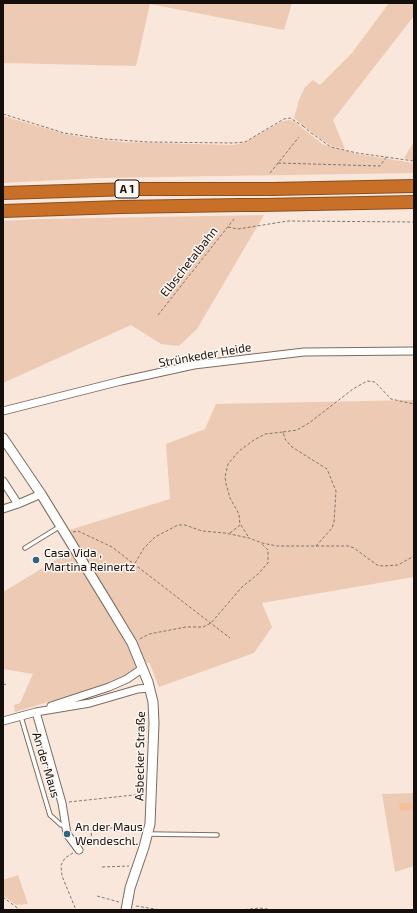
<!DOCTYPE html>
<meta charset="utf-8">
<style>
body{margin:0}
#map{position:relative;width:417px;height:913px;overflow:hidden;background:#fae7db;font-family:"Exo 2",sans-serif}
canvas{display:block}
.frame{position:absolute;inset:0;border:4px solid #150f0b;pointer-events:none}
</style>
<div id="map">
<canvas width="417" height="913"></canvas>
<div class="frame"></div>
</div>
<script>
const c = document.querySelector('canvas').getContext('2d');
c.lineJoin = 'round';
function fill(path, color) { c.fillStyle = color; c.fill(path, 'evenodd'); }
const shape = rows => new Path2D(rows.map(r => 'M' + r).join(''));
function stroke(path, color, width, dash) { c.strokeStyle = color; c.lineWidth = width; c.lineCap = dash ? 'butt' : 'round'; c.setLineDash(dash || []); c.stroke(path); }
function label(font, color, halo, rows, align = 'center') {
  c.font = font + ' "Exo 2",sans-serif'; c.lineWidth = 3; c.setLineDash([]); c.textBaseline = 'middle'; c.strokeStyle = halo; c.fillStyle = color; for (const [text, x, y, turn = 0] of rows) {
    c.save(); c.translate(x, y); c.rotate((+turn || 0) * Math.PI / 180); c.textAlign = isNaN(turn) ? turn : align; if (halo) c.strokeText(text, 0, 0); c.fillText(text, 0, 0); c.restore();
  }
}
fill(shape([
 [3,3,292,3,284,30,150,4,136,66,3,63],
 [389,3,414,3,414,16,333,120,345,149,332,146,316,136,294,118,299,100,305,87,313,80,320,85,352,53],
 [3,116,65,134,88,138,122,142,233,145,243,143,283,121,290,120,295,122,322,144,357,154,414,163,414,173,98,178,3,183],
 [414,142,414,161,404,158,410,148],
 [264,215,197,329,179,346,161,344,131,325,3,383,3,221,41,219],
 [414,400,414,577,262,603,272,627,254,653,159,687,149,662,121,680,15,712,14,705,20,703,33,674,3,669,3,592,69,552,69,530,170,499,166,444,205,429,216,404],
 [414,793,414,866,395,872,382,794],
 [18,875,28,904,16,905,3,895,3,880]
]), '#edcab3');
fill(shape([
 [399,803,411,803,414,807,409,810,400,811]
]), '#f5bf9a');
const service = shape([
 [25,548,59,527],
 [21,717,50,815,61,825,66,825],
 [149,834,217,835]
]);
const minor = shape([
 [3,411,121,381,194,365,304,352,414,351],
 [3,481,18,504],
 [3,509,18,504,41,494],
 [51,706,109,687,127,679,143,668],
 [36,712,62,803,67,834,79,850],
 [3,721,36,712,90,703,138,689,149,688]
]);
const secondary = shape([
 [3,438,41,494,106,600,132,643,148,682,153,702,154,723,150,824,144,847,130,888,126,910]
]);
const motorway = shape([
 [272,189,414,186],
 [3,193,131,189,252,189],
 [262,205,414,202],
 [3,211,121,207,240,205]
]);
stroke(service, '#7c6c61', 5.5);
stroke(minor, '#7c6c61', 9);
stroke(secondary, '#7c6c61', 11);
stroke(motorway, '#894e1e', 14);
stroke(shape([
 [3,114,64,133,105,139,148,142,234,143,245,142,284,119,290,118,303,126],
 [311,133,331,147,357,153,414,161],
 [278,163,380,166,387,156],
 [270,173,299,137],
 [228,227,238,229,288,221,414,222],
 [158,315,234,219],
 [283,432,297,430,309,423,353,389,367,381,375,382,391,399,414,404],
 [241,525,249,538],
 [73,532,78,531,112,547,230,638],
 [230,533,240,525,239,514,230,498,226,484,225,477,228,464,239,451,254,440,265,434,283,432,285,439,292,447,327,469,336,491,334,522,332,528,316,546],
 [135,563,144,548,155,537,178,525,185,525,202,531,225,533,249,538,262,543,277,546,348,546,354,548,377,565,383,566,398,565,414,556],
 [140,639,149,634,186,627,203,627,211,623,242,587,258,574,268,563,268,550,262,544],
 [3,685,6,684],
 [69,802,143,794],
 [84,846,92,842,91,830,140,825],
 [73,853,65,858,61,865,62,876,76,910],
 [102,867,129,866],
 [97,896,119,902],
 [3,897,20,910],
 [136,906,161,910],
 [240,910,260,908,274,910]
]), '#81756e', 1, [3, 2]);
stroke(service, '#fff', 3.5);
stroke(minor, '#fff', 7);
stroke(secondary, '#fff', 9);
stroke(motorway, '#c87028', 12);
const motorwayBridge = shape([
 [252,189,272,189],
 [240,205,262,205]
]);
stroke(motorwayBridge, '#894e1e', 14, []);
stroke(shape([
 [303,126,311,133]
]), '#81756e', 1, [3, 2]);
stroke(motorwayBridge, '#c87028', 12);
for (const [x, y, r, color] of [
 [36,560,4,"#306380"],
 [67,834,4,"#306380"]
]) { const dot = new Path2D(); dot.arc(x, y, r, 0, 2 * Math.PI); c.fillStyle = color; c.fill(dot); stroke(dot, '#fef7f2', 1.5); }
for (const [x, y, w] of [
 [127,189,24]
]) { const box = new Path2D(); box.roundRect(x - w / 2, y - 9, w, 18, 3); c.fillStyle = '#fef7f2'; c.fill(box); stroke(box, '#150f0b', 1); }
label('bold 11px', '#150f0b', null, [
 ["A 1",127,189]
]);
label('12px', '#150f0b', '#fef7f2', [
 ["Elbschetalbahn",189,262,-52],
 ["Strünkeder Heide",205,355,-10],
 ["Asbecker Straße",140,756,-89],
 ["An der Maus",46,765,73]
]);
label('12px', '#150f0b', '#fef7f2', [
 ["Casa Vida ,",44,553],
 ["Martina Reinertz",44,567],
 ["An der Maus",75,827],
 ["Wendeschl.",75,841]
], 'left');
</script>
